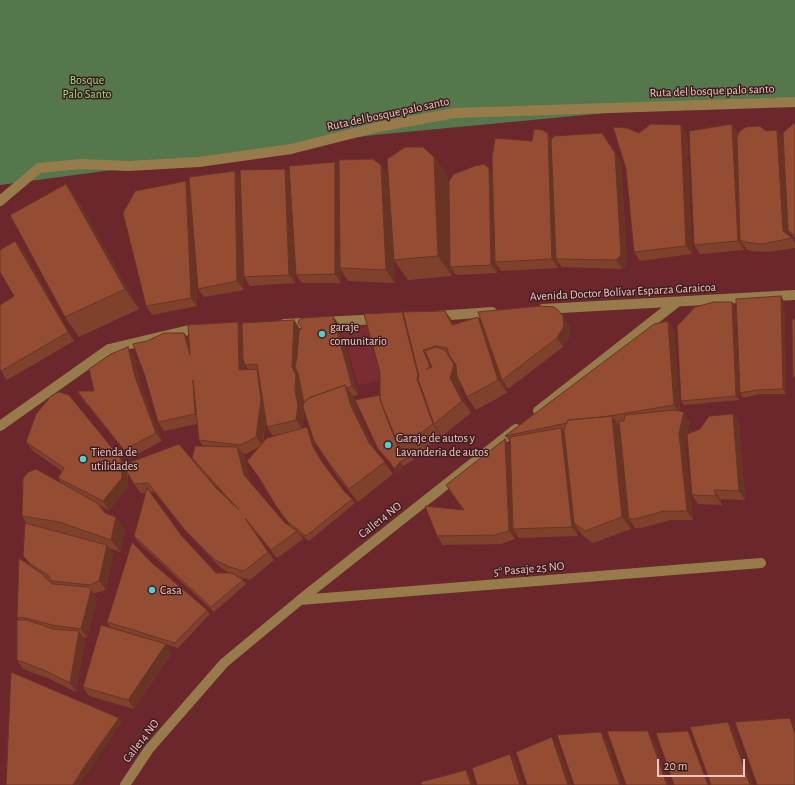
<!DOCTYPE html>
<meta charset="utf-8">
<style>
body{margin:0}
#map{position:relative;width:795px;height:785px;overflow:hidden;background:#6c272c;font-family:"Alegreya Sans",sans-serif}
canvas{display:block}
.scale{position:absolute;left:657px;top:759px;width:88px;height:18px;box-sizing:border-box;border:2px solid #f0c5c4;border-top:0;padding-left:5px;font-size:12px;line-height:14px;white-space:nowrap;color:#f0c5c4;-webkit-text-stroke:3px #3d1d1e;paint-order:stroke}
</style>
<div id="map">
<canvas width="795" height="785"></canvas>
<div class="scale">20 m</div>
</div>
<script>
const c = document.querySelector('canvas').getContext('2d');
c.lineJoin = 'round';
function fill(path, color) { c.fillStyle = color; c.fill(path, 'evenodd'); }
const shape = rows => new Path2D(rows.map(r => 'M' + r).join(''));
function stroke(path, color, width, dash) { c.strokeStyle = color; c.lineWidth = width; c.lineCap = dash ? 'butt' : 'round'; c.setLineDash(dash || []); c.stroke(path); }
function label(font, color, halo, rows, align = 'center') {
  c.font = font + ' "Alegreya Sans",sans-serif'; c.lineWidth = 3; c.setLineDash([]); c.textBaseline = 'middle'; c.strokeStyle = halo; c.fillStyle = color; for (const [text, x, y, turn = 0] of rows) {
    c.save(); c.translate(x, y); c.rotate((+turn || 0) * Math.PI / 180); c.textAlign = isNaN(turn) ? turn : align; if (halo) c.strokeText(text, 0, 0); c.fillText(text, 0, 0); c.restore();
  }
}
fill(shape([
 [368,326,372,347,380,374,379,381,358,385,341,327]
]), '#7a2c32');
fill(shape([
 [0,0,795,0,795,102,606,113,374,135,0,185]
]), '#54774b');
stroke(shape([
 [0,201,39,168,81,164,128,166,199,162,291,149,378,127,455,113,795,102],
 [543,309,795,295],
 [436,316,492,312],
 [284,324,380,319],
 [538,411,677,302],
 [0,426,109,349,189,330,202,329],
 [300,600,761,563],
 [125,785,149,749,224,663,300,600,516,429]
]), '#977b4b', 10);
fill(shape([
 [795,123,795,239,788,230,789,236,792,238,795,243,795,248,768,252,751,251,746,249,744,245,744,250,700,254,694,245,738,133,738,135,766,131,783,139],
 [681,125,687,134,692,254,640,261,634,252],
 [602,133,621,162,627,263,622,269,562,267,558,262,558,268,501,271,497,265,497,273,456,275,452,269,452,276,408,280,394,260,393,252,395,283,348,281,341,270,341,283,302,283,296,275,293,232,295,283,250,286,244,277,242,221,244,290,204,297,198,289,194,235,197,306,152,315,146,306,190,187,235,171,241,179,285,169,290,175,335,162,339,168,388,175,434,157,448,177,449,208,532,141,552,138],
 [66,184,80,204,139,309,79,337,65,317],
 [15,241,22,249,74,341,7,380,1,371,14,296],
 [784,301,786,394,760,394,743,398,740,393],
 [732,302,735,307,739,400,684,405,681,401],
 [402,312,404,314,454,324,569,325,570,335,563,347,508,389,503,381,507,393,476,410,467,397,461,385,459,390,471,413,442,436,440,433,441,436,419,454,409,455,411,456,414,460,403,466,397,473,392,465,381,453,378,449,380,395],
 [398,443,405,454,402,453],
 [333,316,339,325,358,395,353,396,360,419,376,451,393,474,358,502,337,476,314,441,304,403,302,391,302,398,304,414,302,428,307,427,310,431,316,452,324,465,344,491,352,499,355,503,309,541,298,532,303,539,277,558,251,527,274,560,250,580,239,577,243,580,246,584,214,612,137,541,134,536,146,493,141,493,134,484,128,472,128,487,109,510,99,505,105,513,125,529,120,552,109,548,113,553,106,590,96,593,93,593,97,599,87,638,83,637,85,640,76,692,50,679,23,669,17,660,20,620,17,617,30,565,23,556,26,523,22,516,62,484,58,478,62,471,33,451,26,442,121,459,125,464,217,489,225,496,198,467,192,458,203,446,199,440,197,424,164,431,158,422,184,333,189,340,238,322,242,328,294,320,300,329,300,330,302,328,298,323],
 [245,364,245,365,249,370,245,370],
 [266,418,267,427,273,436,289,432,263,443],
 [259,447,260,480,276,506,291,527,285,523,250,482,244,455,242,453,246,454],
 [150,492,154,492,191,537,221,568,229,573,216,573,181,535],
 [674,329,680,411,690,421,687,434,700,429,733,414,739,423,745,500,720,499,722,505,698,504,692,495,687,434,685,442,693,520,671,520,641,528,635,528,630,520,631,529,593,543,582,535,577,528,578,536,519,538,515,532,515,539,501,544,443,545,437,536,464,510,511,446,511,443,505,436],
 [134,356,141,385,162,441,130,458,83,400,77,391,94,391],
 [207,610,210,614,178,648,110,627,107,622],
 [172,653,134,709,89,696,83,687]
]), '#7f412c');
fill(shape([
 [732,124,738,133,743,241,740,240,744,245,744,250,738,241],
 [681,125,687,134,692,254,686,246],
 [777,130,783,139,789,239,783,231],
 [548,133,554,142,556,259,558,262,558,268,552,259],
 [602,133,621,162,627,263,622,269,616,260],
 [434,157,448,177,451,267,450,267,452,269,452,276,438,256],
 [335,162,341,170,340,268,341,270,341,283,335,274],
 [381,165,390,178,395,283,386,270],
 [489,168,495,177,495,262,497,265,497,273,491,265],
 [285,169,291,178,295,283,289,275],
 [235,171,242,180,244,290,237,281],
 [186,181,192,190,197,306,191,298],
 [66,184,80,204,139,309,125,289],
 [15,241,22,249,74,341,68,332],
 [781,296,784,301,786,394,783,389],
 [732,302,735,307,739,400,736,396],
 [445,311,454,323,460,337,452,325],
 [402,312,411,325,434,424,440,433,441,436,433,424,417,379],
 [333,316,339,325,358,395,352,386],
 [563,316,569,325,570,335,563,347,557,338],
 [478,317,486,330,507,393,498,380],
 [294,320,300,329,298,376,302,384,302,398,304,414,302,429,296,420,292,367],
 [668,321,674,329,680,414,674,405],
 [238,322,244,331,245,379,239,370],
 [184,333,190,341,190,355],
 [128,347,134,356,141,385,162,441,156,433,135,377],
 [423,350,432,362,439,379,430,367],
 [445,350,454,362,463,378,459,390,471,413,462,401,450,378],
 [257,369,263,378,267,408,262,445,256,437],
 [193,380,201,423,195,414],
 [345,385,354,397,360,419,378,455,369,443,351,406],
 [382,395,386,412,403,457,400,452,383,408],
 [684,412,690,421,685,442,693,520,687,511,679,433],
 [733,414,739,423,745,500,739,491],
 [612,416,621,428,629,519,630,520,631,529,622,517],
 [307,427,310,431,316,452,325,467,313,447],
 [561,428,567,437,574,523,577,528,578,536,572,527],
 [505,439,512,448,513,529,515,532,515,539,509,531],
 [237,447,244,455,250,484,244,475],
 [121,459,127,468,128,487,109,510,103,501],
 [400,462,403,466,397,473,394,469],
 [714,490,720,499,722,505,716,496],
 [116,517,125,529,120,552,111,540],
 [107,545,113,553,106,590,99,581],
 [91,590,97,599,87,638,81,629],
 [79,631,85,640,76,692,70,683],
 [166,644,172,653,134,709,128,700],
 [119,718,122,722,88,772,79,785,73,785,84,767],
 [790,718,795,726,795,734],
 [728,722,734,731,753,785,750,785],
 [648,731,654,740,670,785,667,785],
 [688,731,691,736,709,785,708,785],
 [601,732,607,741,623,785,620,785],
 [552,737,558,746,572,785,568,785],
 [510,754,516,763,523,785,520,785],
 [466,770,472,779,474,785,471,785]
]), '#683524');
const building = shape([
 [794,123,795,123,795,236,788,230,783,133,794,123],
 [651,124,681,125,686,246,634,252,626,169,613,127,627,128,639,133,651,124],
 [732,124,738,241,694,245,689,131,732,124],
 [760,126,766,131,777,130,783,231,792,238,762,244,745,242,740,240,737,137,740,131,746,127,760,126],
 [534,129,542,130,548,133,552,259,495,262,492,158,495,138,532,141,534,129],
 [602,133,615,153,621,255,616,260,556,259,551,140,554,136,602,133],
 [405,147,423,147,434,157,438,256,394,260,387,159,405,147],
 [373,159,381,165,386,270,340,268,339,160,373,159],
 [335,162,335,274,296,275,289,166,335,162],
 [484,164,489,168,491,265,450,267,449,181,454,174,475,166,484,164],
 [285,169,289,275,244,277,240,170,285,169],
 [235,171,237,281,198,289,189,177,235,171],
 [186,181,191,298,146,306,123,213,135,191,186,181],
 [66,184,125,289,65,317,10,215,66,184],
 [15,241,68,332,1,371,0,369,0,305,14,296,0,272,0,250,15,241],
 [781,296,783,389,757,390,740,393,736,299,781,296],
 [714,302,732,302,736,396,681,401,677,326,695,307,714,302],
 [539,306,554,307,557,309,563,316,564,326,557,338,502,380,478,312,539,306],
 [445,311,452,325,478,317,498,380,467,397,457,376,456,365,449,355,447,348,436,346,423,350,430,367,426,369,432,367,425,351,436,347,445,350,454,365,450,378,462,401,434,424,418,379,419,376,403,312,445,311],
 [402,312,418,375,417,379,433,424,410,441,398,443,380,400,380,372,364,314,402,312],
 [333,316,352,386,347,388,345,385,309,398,304,403,298,373,295,367,297,358,299,331,302,328,298,323,299,320,303,318,333,316],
 [792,319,795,319,795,377,793,377,792,319],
 [294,320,292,367,296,375,295,390,298,406,296,420,267,427,257,364,245,365,243,359,242,323,294,320],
 [668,321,674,405,603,417,568,420,567,423,505,436,654,324,668,321],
 [238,322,239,370,257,369,261,400,256,437,240,445,199,440,193,380,195,414,158,422,145,376,133,344,147,341,164,333,184,333,190,355,188,325,238,322],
 [128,347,135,377,156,433,124,450,77,391,94,391,89,369,111,354,128,347],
 [345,385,351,406,369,443,385,462,349,489,329,463,314,441,303,407,304,402,309,398,345,385],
 [59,392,69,395,121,459,122,478,103,501,58,478,64,468,26,442,36,414,51,396,59,392],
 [380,395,380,400,382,405,383,408,400,452,411,456,400,462,394,469,390,462,378,449,355,400,380,395],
 [675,410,684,412,679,433,687,511,664,511,635,519,629,519,619,421,624,421,625,415,675,410],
 [733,414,739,491,714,490,716,496,692,495,687,434,700,429,709,416,733,414],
 [612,416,622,517,585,531,574,523,564,430,568,420,612,416],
 [307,427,313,447,322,462,344,491,352,499,306,536,288,522,276,506,260,479,247,461,267,438,307,427],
 [561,428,572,527,513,529,510,437,561,428],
 [505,439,509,531,495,535,437,536,425,506,464,510,446,485,505,439],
 [179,444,217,489,239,510,192,458,195,446,237,447,244,475,285,523,297,531,271,550,245,518,268,552,244,571,230,567,215,560,184,529,148,483,134,484,123,465,179,444],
 [36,469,97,503,105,513,116,517,111,540,59,522,22,516,23,478,28,472,36,469],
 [147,488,181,535,216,573,232,573,243,580,211,607,134,536,147,488],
 [25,523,107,545,99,581,90,585,52,581,48,575,32,565,23,556,25,523],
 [132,542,151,562,207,610,175,643,107,622,132,542],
 [19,558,42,574,52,584,88,587,91,590,81,629,52,625,26,618,17,617,19,558],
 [17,620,27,620,53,629,79,631,70,683,44,670,17,660,17,620],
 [101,625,166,644,128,700,83,687,101,625],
 [11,672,119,718,84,767,73,785,6,785,11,672],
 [790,718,795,734,795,785,757,785,735,722,790,718],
 [728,722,750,785,711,785,690,727,728,722],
 [607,731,648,731,667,785,626,785,607,731],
 [688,731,708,785,674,785,656,733,688,731],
 [601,732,620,785,574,785,557,735,601,732],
 [552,737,568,785,527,785,516,752,552,737],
 [510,754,520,785,477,785,472,768,510,754],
 [466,770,471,785,422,785,421,782,466,770]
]);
fill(building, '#944c33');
stroke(building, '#683524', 1);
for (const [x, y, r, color] of [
 [322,334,4,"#51ccd2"],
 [388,445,4,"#51ccd2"],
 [83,459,4,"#51ccd2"],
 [152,590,4,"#51ccd2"]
]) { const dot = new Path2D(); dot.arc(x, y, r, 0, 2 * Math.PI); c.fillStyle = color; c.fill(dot); stroke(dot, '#3d1d1e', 1.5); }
label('12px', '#97da85', '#3d1d1e', [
 ["Bosque",87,80],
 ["Palo Santo",87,94]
]);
label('12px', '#f0c5c4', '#3d1d1e', [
 ["Ruta del bosque palo santo",712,91,-2],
 ["Ruta del bosque palo santo",388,114,-12],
 ["Avenida Doctor Bolívar Esparza Garaicoa",623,292,-3],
 ["Calle14 NO",380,520,-38],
 ["5° Pasaje 25 NO",529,569,-5],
 ["Calle14 NO",141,741,-52]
]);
label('12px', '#f0c5c4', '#3d1d1e', [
 ["garaje",330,327],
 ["comunitario",330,341],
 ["Garaje de autos y",396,438],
 ["Lavanderia de autos",396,452],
 ["Tienda de",91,452],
 ["utilidades",91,466],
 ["Casa",160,590]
], 'left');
</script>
